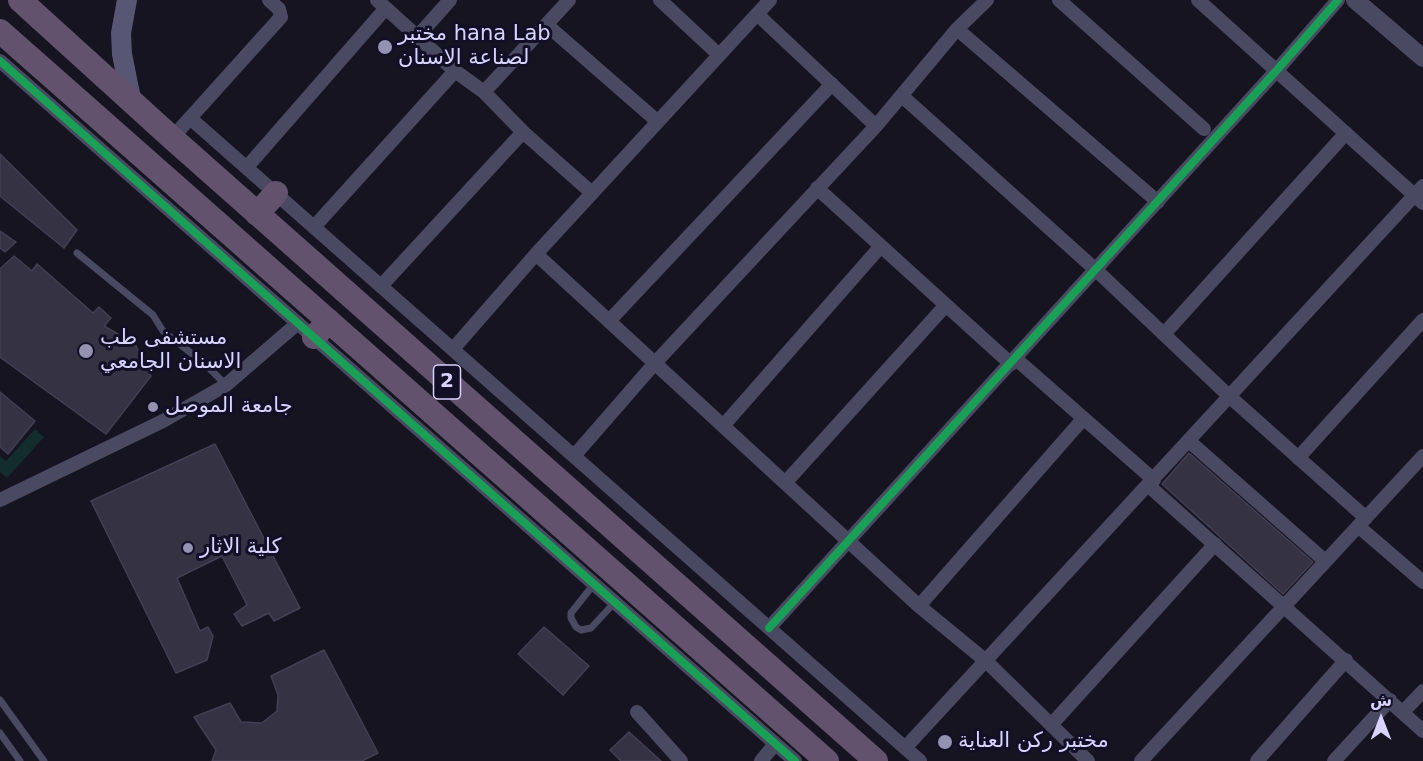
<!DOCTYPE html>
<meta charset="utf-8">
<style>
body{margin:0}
#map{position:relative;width:1423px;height:761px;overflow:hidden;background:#161421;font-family:"DejaVu Sans","Noto Naskh Arabic",sans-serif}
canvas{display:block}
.north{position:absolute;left:1351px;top:689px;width:60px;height:60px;-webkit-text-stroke:4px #130f26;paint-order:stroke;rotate:0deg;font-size:16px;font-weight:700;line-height:24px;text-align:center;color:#d9d4ff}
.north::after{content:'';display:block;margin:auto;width:21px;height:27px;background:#d9d4ff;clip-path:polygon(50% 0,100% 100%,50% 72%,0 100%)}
</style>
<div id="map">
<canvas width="1423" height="761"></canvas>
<div class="north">ش</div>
</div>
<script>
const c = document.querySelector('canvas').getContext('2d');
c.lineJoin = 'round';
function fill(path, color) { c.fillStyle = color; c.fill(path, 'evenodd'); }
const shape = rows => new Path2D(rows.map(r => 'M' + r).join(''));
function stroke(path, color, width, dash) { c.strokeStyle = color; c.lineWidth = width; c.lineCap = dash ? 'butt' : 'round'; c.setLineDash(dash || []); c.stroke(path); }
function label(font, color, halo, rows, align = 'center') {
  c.font = font + ' "DejaVu Sans","Noto Naskh Arabic",sans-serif'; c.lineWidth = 6; c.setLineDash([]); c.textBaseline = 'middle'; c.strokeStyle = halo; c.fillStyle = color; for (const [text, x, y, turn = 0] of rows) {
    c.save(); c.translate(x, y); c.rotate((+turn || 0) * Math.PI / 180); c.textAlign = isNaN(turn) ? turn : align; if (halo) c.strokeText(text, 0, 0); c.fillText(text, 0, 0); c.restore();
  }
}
fill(shape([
 [35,429,44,437,7,478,0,472,0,456,6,461]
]), '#132c2d');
const building = shape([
 [0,154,77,230,64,248,0,196,0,154],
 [0,231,16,242,5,252,0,248,0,231],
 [14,256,32,271,37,264,93,313,99,307,111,318,104,326,135,344,151,376,106,434,0,357,0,269,14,256],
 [0,392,35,421,8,454,0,447,0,392],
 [215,444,300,608,274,621,269,613,242,626,234,614,247,605,222,556,177,578,200,631,208,627,213,636,207,660,176,673,91,501,215,444],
 [1189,453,1313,562,1283,594,1162,484,1189,453],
 [544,627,589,666,563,695,518,654,544,627],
 [324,650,378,753,362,761,212,761,216,750,194,717,230,703,241,722,262,723,277,711,278,695,271,676,324,650],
 [629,732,661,761,621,761,610,750,629,732]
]);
fill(building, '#343243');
stroke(building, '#433f54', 1.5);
stroke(shape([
 [77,253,153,315,163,331,205,364,226,385],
 [594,584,571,613,571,618,576,627,581,630,591,628,615,602],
 [0,700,44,761],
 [0,733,20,761]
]), '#4a4962', 7);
stroke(shape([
 [377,0,455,71,484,92,523,132,592,193],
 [660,0,719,55],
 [1059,0,1204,129],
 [1198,0,1423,203],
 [757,14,876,126],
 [548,26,657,121],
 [957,29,1158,202],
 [418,36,450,0],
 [0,61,795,761],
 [484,92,569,0],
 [902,96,1096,270,1229,396,1366,518],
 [190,118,920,761],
 [172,138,281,17,279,9,269,0],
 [247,167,386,8],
 [817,188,1011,364],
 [314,227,455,71],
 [536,254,919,606,986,661,1088,761],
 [381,286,523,132],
 [609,321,832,84],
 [1164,334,1346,133],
 [453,349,536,254,770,0],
 [1016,359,1154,480],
 [723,426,881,246],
 [1190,442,1324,560],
 [574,456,655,363,876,126,957,29,987,0],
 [1298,458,1423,320],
 [785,483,946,305],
 [1149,486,1423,731],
 [0,500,163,421,226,385,298,323],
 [1358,526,1423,582],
 [919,606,1083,419],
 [769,628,1277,70,1338,0],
 [637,712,681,761],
 [1403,712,1423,691],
 [1051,725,1215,544],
 [905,748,1423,186],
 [761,761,775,744],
 [1141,761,1423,456],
 [1257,761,1346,660],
 [1334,761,1390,700]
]), '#4a4962', 14);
stroke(shape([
 [1355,0,1423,58]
]), '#4a4962', 18);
stroke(shape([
 [127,0,121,33,122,54,131,99]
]), '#575674', 20);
stroke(shape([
 [20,0,172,138,876,761],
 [0,31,827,761],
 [257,214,276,193],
 [314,337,329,321]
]), '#62526e', 24);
stroke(shape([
 [0,61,795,761],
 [769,628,1277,70,1338,0]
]), '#1a9f57', 8);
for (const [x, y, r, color] of [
 [385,47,8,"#9591b1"],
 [86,351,8,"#9591b1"],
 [153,407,6,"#9591b1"],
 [188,548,6,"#9591b1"],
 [945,742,8,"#9591b1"]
]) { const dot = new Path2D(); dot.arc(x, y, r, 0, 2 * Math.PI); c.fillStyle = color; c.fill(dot); stroke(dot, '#130f26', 2); }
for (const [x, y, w] of [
 [447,382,27]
]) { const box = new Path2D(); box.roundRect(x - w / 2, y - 17, w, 34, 4.5); c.fillStyle = '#130f26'; c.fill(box); stroke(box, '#d9d4ff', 1.5); }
label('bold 20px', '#d9d4ff', null, [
 ["2",447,382]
]);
label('21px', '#d9d4ff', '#130f26', [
 ["مختبر hana Lab",398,35],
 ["لصناعة الاسنان",398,59],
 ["مستشفى طب",100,339],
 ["الاسنان الجامعي",100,363],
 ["جامعة الموصل",165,407],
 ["كلية الاثار",200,548],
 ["مختبر ركن العناية",958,742]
], 'left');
</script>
